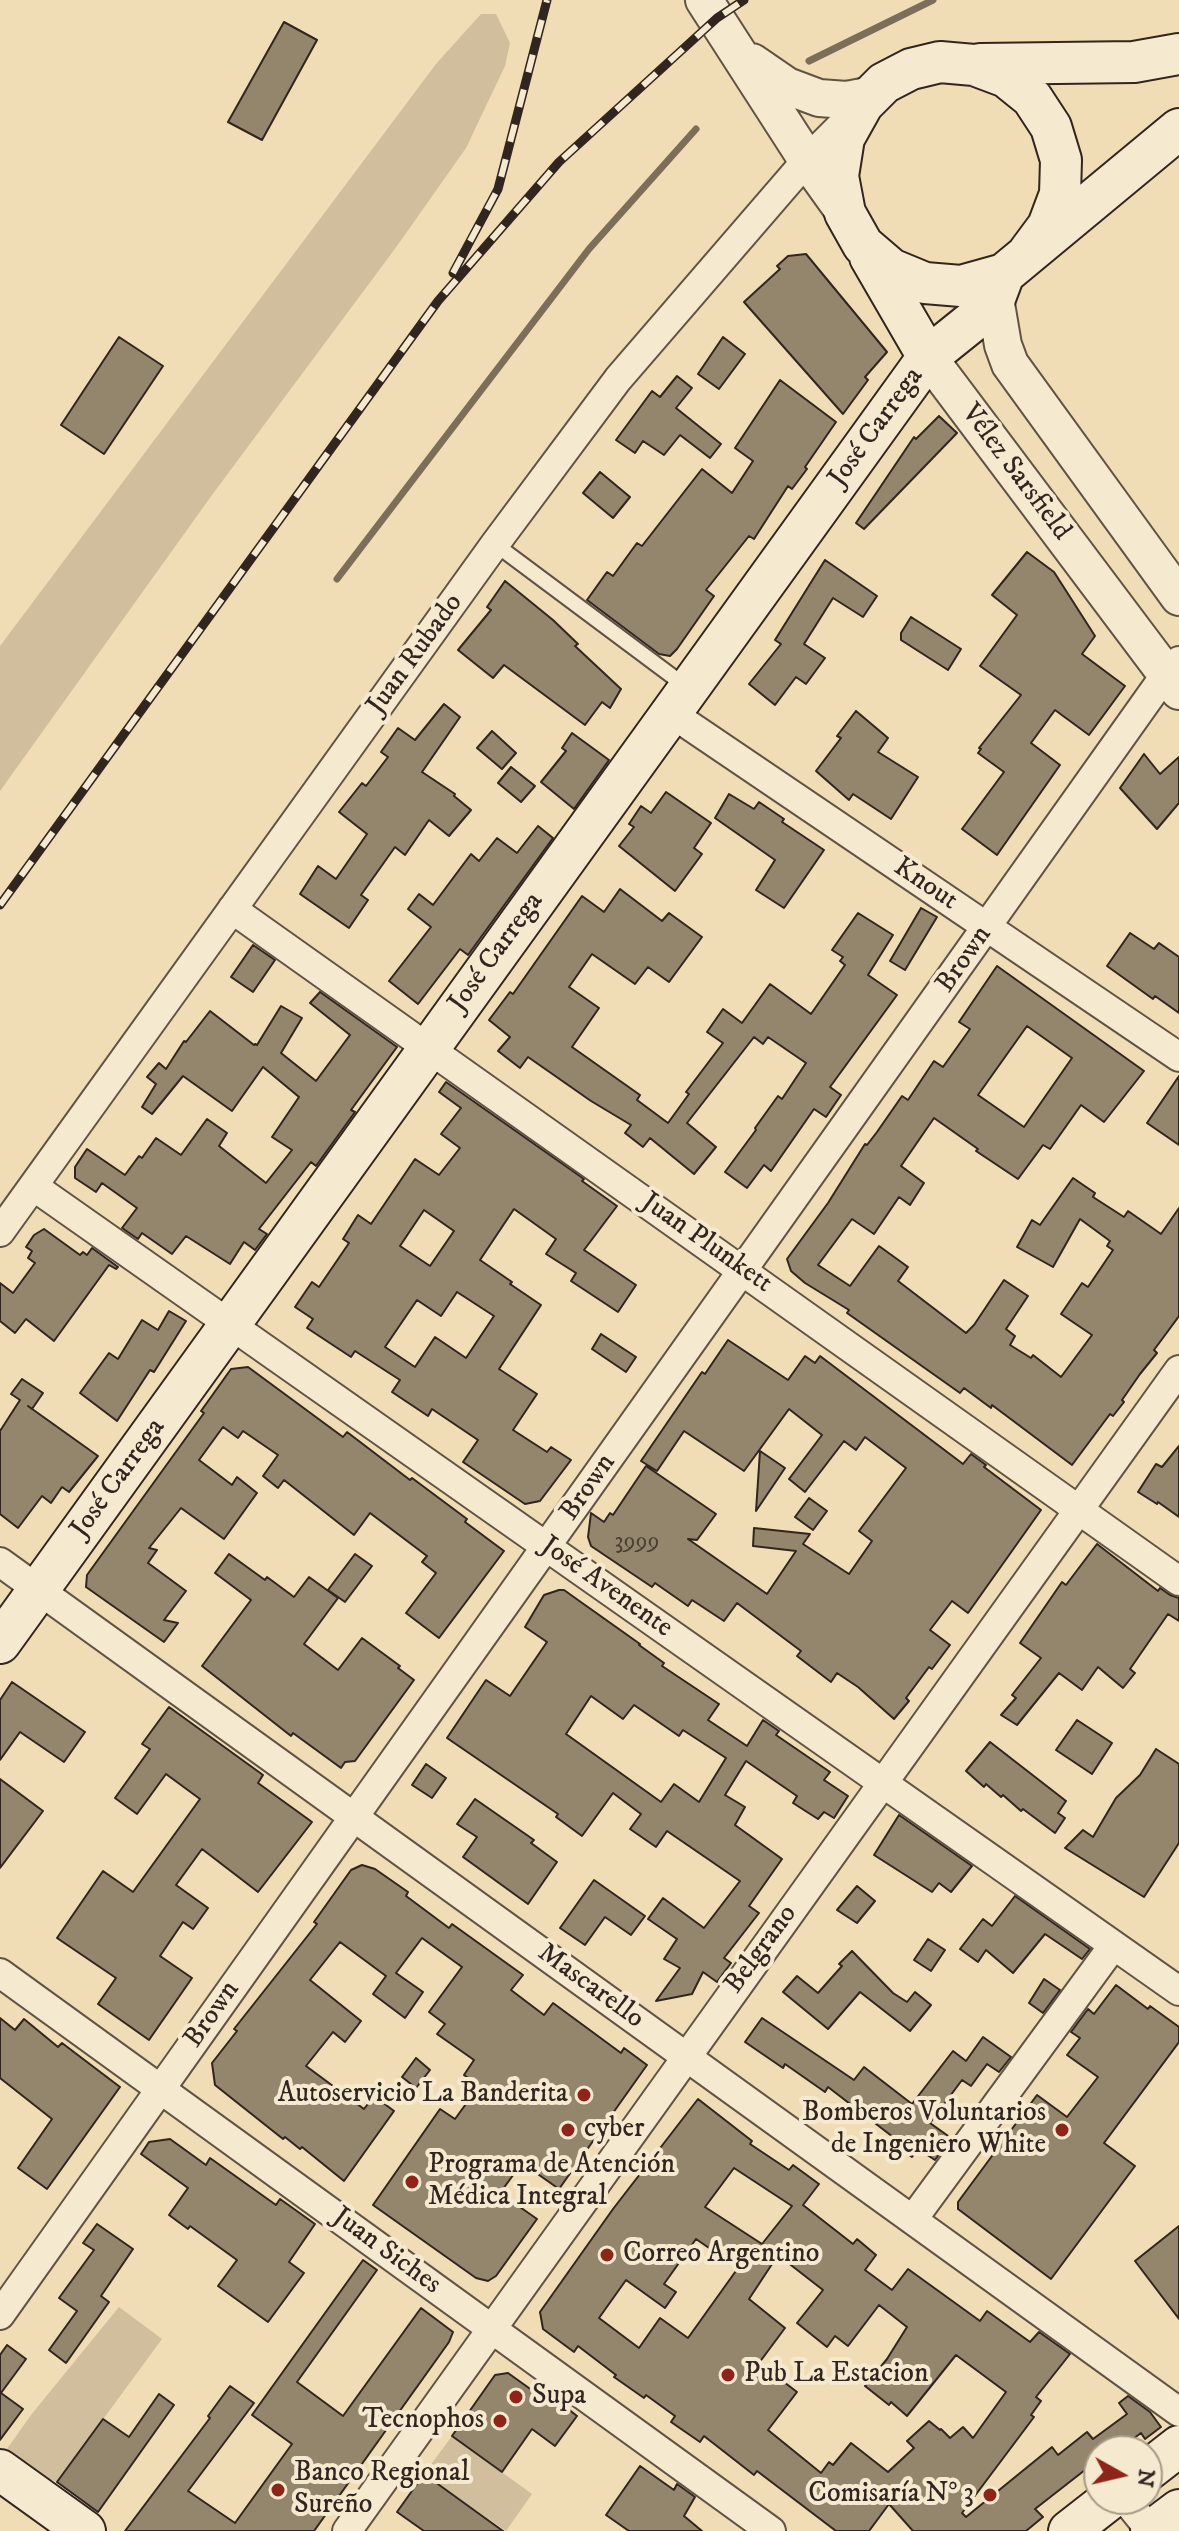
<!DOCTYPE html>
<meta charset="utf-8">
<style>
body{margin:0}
#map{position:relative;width:1179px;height:2531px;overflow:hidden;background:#f0ddb5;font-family:"IM FELL DW Pica",serif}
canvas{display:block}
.north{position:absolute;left:1083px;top:2435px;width:80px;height:80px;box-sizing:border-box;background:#f5e9cf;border:2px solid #a79b89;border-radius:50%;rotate:98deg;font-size:22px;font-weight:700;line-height:32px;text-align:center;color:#31251f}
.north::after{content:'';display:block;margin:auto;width:28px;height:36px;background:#8f2418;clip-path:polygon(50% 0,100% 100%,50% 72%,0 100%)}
</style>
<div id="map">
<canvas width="1179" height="2531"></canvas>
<div class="north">N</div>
</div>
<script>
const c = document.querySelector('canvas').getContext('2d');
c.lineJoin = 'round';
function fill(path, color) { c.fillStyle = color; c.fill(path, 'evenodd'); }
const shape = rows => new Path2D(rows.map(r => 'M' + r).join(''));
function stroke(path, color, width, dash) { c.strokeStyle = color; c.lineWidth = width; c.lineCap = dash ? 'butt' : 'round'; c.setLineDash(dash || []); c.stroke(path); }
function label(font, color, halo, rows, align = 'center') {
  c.font = font + ' "IM FELL DW Pica",serif'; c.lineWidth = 8; c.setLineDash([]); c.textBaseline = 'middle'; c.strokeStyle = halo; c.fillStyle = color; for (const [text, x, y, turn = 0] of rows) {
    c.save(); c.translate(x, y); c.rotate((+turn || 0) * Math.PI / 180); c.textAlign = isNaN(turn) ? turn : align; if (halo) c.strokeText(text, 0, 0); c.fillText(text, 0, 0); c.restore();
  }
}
fill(shape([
 [481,14,496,14,510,43,505,66,466,148,397,246,212,495,0,791,0,646,436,64],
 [119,2307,162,2339,57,2482,0,2459,31,2415],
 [452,2436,532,2494,506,2531,424,2474]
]), '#d0be9c');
stroke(shape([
 [809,61,933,0],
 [337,579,589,249,696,129]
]), '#7d6e5a', 7);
const building = shape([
 [284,22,317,40,262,140,228,122,284,22],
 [806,254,887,352,865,377,868,380,843,414,744,302,780,269,777,266,788,256,806,254],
 [119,337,163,366,104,454,61,425,119,337],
 [723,337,745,354,719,389,698,374,723,337],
 [677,376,692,388,676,408,721,444,710,458,680,435,664,455,643,441,635,453,616,440,652,391,660,397,677,376],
 [780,380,836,422,805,467,807,469,792,489,788,486,754,539,749,536,706,590,714,596,677,649,670,656,659,654,587,600,607,572,613,576,637,543,642,546,702,469,732,493,753,461,735,448,780,380],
 [939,416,957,433,864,529,856,523,914,437,916,439,939,416],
 [600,472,630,497,613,518,583,493,600,472],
 [1027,552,1054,572,1095,636,1082,654,1125,686,1089,735,1055,710,1031,743,1060,765,997,855,962,829,1004,772,978,753,981,749,979,748,1021,695,980,666,1017,615,992,595,1027,552],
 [825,560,877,596,863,617,833,598,804,644,825,658,806,684,796,677,775,705,749,684,781,644,775,640,825,560],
 [505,581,553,620,578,644,575,646,621,689,610,708,602,702,585,725,504,665,493,678,458,650,491,610,487,607,505,581],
 [911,617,961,649,948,670,901,640,901,633,911,617],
 [444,704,460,717,422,772,455,794,454,796,471,810,449,836,429,820,405,855,395,847,361,895,368,900,349,928,300,894,318,866,336,879,367,834,339,812,362,783,366,786,388,757,381,752,398,728,415,740,444,704],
 [856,711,888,738,878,752,918,777,891,819,853,794,849,800,816,771,841,738,837,736,856,711],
 [492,731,516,753,502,769,477,748,492,731],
 [572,733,609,760,574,809,541,782,566,751,562,748,572,733],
 [1144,754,1160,774,1179,757,1179,803,1157,829,1120,788,1144,754],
 [511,767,535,786,521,802,498,783,511,767],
 [666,792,711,823,694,848,702,854,675,891,619,846,634,827,629,824,641,806,651,813,666,792],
 [729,794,754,809,759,802,784,819,782,822,824,850,784,908,756,890,775,860,715,818,729,794],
 [538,826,553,838,468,955,460,949,418,1004,389,981,431,927,408,909,419,894,433,905,471,854,479,861,497,838,517,853,538,826],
 [620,889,662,921,669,913,702,937,669,982,648,967,635,984,592,954,569,987,599,1008,572,1047,640,1095,637,1100,668,1123,689,1094,686,1092,723,1043,707,1032,723,1009,742,1023,770,984,811,1014,845,965,840,961,843,957,832,950,858,913,893,935,868,975,897,995,830,1087,841,1095,826,1117,814,1109,771,1171,764,1165,747,1188,725,1172,756,1130,755,1128,778,1096,782,1099,806,1063,768,1037,763,1044,754,1037,687,1123,716,1147,694,1174,650,1138,643,1147,625,1133,631,1125,591,1101,528,1057,520,1068,498,1051,510,1037,489,1020,510,992,513,994,582,896,604,912,620,889],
 [921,908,937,917,905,970,890,961,921,908],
 [1130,933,1154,949,1159,943,1179,957,1179,1013,1155,996,1153,999,1107,966,1130,933],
 [253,945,275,960,253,992,231,977,253,945],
 [997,966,1144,1071,1104,1122,1081,1105,1050,1149,1043,1145,1018,1179,976,1151,978,1149,934,1118,901,1166,924,1183,910,1205,899,1197,874,1234,852,1219,818,1265,850,1286,879,1246,908,1267,898,1281,966,1333,974,1325,1004,1280,1028,1296,1006,1329,1015,1336,1010,1345,1031,1358,1033,1355,1061,1377,1092,1335,1061,1314,1082,1283,1088,1287,1113,1250,1107,1246,1110,1241,1080,1219,1053,1267,1017,1247,1032,1220,1040,1225,1073,1178,1095,1193,1093,1197,1124,1217,1128,1211,1161,1234,1179,1208,1179,1316,1154,1350,1157,1353,1140,1374,1122,1400,1124,1402,1113,1416,1110,1414,1072,1465,992,1405,991,1408,964,1388,960,1393,847,1313,849,1310,805,1283,791,1271,787,1259,828,1203,865,1144,867,1145,877,1132,902,1096,908,1100,934,1061,943,1067,970,1029,959,1022,997,966],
 [1027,1026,1072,1058,1024,1127,978,1095,1027,1026],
 [320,992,397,1047,351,1110,355,1112,316,1166,311,1162,259,1229,267,1234,255,1250,244,1242,230,1264,186,1236,172,1254,142,1233,138,1239,122,1228,137,1208,102,1183,96,1192,75,1178,75,1167,87,1149,125,1175,139,1156,142,1158,156,1138,181,1155,207,1119,227,1133,219,1146,266,1183,292,1150,272,1137,299,1097,263,1067,232,1111,183,1076,152,1114,142,1107,156,1084,147,1077,159,1063,166,1069,184,1041,186,1042,210,1011,254,1045,255,1044,257,1045,281,1006,302,1018,281,1053,316,1081,350,1035,310,1003,320,992],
 [1179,1076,1179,1145,1147,1123,1179,1076],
 [446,1082,584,1179,582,1181,617,1206,584,1250,636,1285,618,1312,571,1281,576,1273,546,1254,556,1239,514,1209,480,1260,512,1282,510,1284,541,1305,499,1369,537,1394,513,1430,547,1452,551,1447,571,1460,540,1501,525,1504,463,1462,478,1440,432,1409,428,1416,392,1392,400,1380,355,1351,351,1357,307,1328,313,1319,295,1307,312,1282,319,1287,349,1243,343,1239,358,1215,371,1224,415,1159,439,1175,460,1148,441,1134,461,1108,439,1092,446,1082],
 [424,1210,454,1231,430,1266,400,1246,424,1210],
 [457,1292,494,1316,466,1358,435,1337,415,1367,385,1347,417,1300,441,1316,457,1292],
 [44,1229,80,1255,83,1252,87,1255,92,1248,118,1267,116,1269,109,1265,54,1341,26,1319,15,1333,0,1321,0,1283,13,1293,35,1263,28,1258,32,1251,26,1247,34,1235,44,1229],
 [169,1311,186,1321,154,1372,150,1370,117,1421,80,1393,109,1353,118,1359,142,1320,158,1330,169,1311],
 [601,1334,636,1357,626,1372,592,1349,601,1334],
 [728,1340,788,1380,805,1356,815,1363,820,1356,963,1464,971,1454,986,1465,984,1467,1041,1510,968,1613,952,1601,930,1630,950,1645,932,1669,929,1667,906,1698,909,1701,894,1719,858,1687,837,1673,831,1682,797,1656,801,1651,737,1603,724,1621,692,1600,688,1606,655,1583,652,1587,591,1546,588,1537,591,1513,604,1522,610,1513,613,1515,646,1466,716,1514,697,1540,688,1539,767,1594,796,1551,753,1546,754,1528,810,1534,803,1544,849,1574,872,1541,859,1531,906,1468,865,1437,856,1450,844,1441,805,1492,789,1479,822,1435,789,1409,744,1471,684,1431,657,1471,641,1461,702,1372,705,1374,728,1340],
 [248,1367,343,1437,347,1432,410,1480,412,1478,467,1519,465,1522,504,1551,439,1638,406,1613,436,1573,422,1562,427,1556,370,1513,354,1535,284,1480,278,1488,263,1476,278,1455,243,1431,238,1438,223,1427,199,1460,232,1485,237,1477,257,1493,224,1539,181,1508,149,1548,157,1550,148,1563,186,1591,164,1620,178,1623,164,1642,86,1587,87,1575,204,1413,201,1411,231,1369,248,1367],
 [22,1379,43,1393,32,1409,28,1406,98,1456,69,1492,62,1487,51,1503,42,1496,18,1528,0,1514,0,1431,20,1400,11,1394,22,1379],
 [1179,1446,1179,1517,1158,1502,1157,1504,1138,1492,1156,1464,1162,1467,1179,1446],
 [760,1451,785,1468,756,1511,760,1451],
 [809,1498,827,1511,813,1530,795,1517,809,1498],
 [1097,1544,1158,1591,1160,1588,1170,1595,1179,1598,1179,1621,1168,1614,1130,1669,1135,1673,1123,1688,1098,1667,1082,1690,1059,1673,1017,1725,1001,1715,1016,1698,1012,1695,1041,1658,1020,1643,1062,1582,1066,1585,1097,1544],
 [229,1554,265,1580,267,1577,294,1597,309,1577,338,1598,304,1644,338,1670,362,1638,400,1666,398,1668,414,1680,355,1761,345,1762,341,1768,293,1733,291,1736,202,1666,251,1600,215,1573,229,1554],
 [355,1554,372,1566,345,1602,328,1590,355,1554],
 [559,1590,564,1590,578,1600,640,1644,639,1645,664,1663,662,1666,719,1704,708,1720,747,1746,763,1720,779,1731,776,1735,830,1772,824,1780,848,1796,834,1818,824,1812,818,1819,793,1803,797,1796,746,1761,725,1795,745,1807,735,1825,782,1859,749,1906,759,1913,724,1958,731,1963,717,1982,703,1972,692,1994,656,2001,680,1968,664,1959,677,1939,648,1919,663,1898,704,1928,740,1881,667,1831,656,1847,630,1829,641,1814,613,1793,582,1836,556,1817,558,1814,447,1738,486,1680,510,1696,547,1642,525,1627,544,1595,559,1590],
 [591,1696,623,1719,634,1705,679,1736,683,1730,726,1758,699,1802,674,1784,661,1802,566,1734,591,1696],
 [12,1682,85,1732,64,1762,20,1732,0,1760,0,1700,12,1682],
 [169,1707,263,1775,258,1783,312,1822,258,1892,202,1849,176,1885,208,1908,193,1929,183,1922,160,1956,192,1978,149,2040,98,2004,116,1978,57,1938,103,1871,133,1892,200,1799,166,1774,137,1814,115,1798,150,1749,142,1744,169,1707],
 [1077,1720,1112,1743,1092,1774,1056,1750,1077,1720],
 [990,1742,1066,1801,1058,1813,1065,1818,1055,1833,1023,1809,1021,1811,1003,1795,1001,1797,986,1784,984,1787,966,1771,990,1742],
 [1156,1749,1179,1764,1179,1843,1144,1897,1065,1848,1083,1830,1093,1837,1116,1798,1140,1775,1156,1749],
 [426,1764,446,1778,432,1798,412,1785,426,1764],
 [0,1779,43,1811,0,1868,0,1779],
 [475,1799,534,1840,531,1843,557,1862,528,1904,463,1857,477,1837,457,1824,475,1799],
 [899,1815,972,1866,951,1892,939,1883,932,1892,874,1855,899,1815],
 [362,1865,375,1869,408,1892,406,1896,449,1928,452,1924,523,1975,511,1990,544,2015,553,2003,621,2053,624,2048,647,2065,559,2189,522,2163,500,2193,537,2219,496,2276,488,2281,476,2278,373,2205,440,2109,455,2119,479,2086,464,2075,474,2060,437,2034,445,2024,429,2012,462,1967,422,1938,396,1973,423,1992,405,2018,373,1994,386,1976,340,1942,310,1980,361,2021,345,2042,333,2032,306,2066,364,2109,374,2096,394,2111,344,2181,302,2147,300,2149,285,2137,283,2139,215,2085,212,2063,237,2031,234,2029,317,1924,314,1922,351,1870,362,1865],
 [594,1880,645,1916,631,1935,605,1917,585,1945,560,1928,594,1880],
 [857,1886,875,1901,857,1923,837,1910,857,1886],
 [1015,1896,1090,1949,1082,1959,1045,1934,1013,1973,986,1950,978,1962,960,1949,983,1919,992,1926,1015,1896],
 [928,1939,945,1950,931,1971,914,1960,928,1939],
 [852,1951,893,1993,907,2002,915,1992,931,2005,910,2031,860,1992,828,2029,783,1992,797,1976,818,1993,842,1966,839,1964,852,1951],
 [1044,1979,1060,1990,1043,2013,1029,2003,1044,1979],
 [1116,1985,1148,2009,1150,2006,1179,2027,1179,2042,1104,2143,1135,2166,1051,2279,958,2209,958,2202,1037,2095,1067,2117,1098,2077,1067,2055,1080,2038,1071,2032,1088,2009,1094,2014,1116,1985],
 [0,2018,15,2030,24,2019,58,2047,62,2043,120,2087,47,2189,18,2168,52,2119,0,2078,0,2018],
 [762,2018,854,2080,864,2067,912,2104,953,2051,966,2061,983,2037,1011,2057,999,2072,987,2064,971,2086,962,2080,930,2123,951,2138,935,2160,918,2149,912,2157,890,2140,893,2137,828,2087,825,2092,785,2064,783,2068,745,2042,762,2018],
 [416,2058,430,2070,416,2088,402,2077,416,2058],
 [698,2099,752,2141,750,2144,789,2170,793,2165,819,2184,803,2205,853,2244,857,2239,876,2255,865,2270,892,2290,908,2269,980,2321,987,2311,1030,2342,1039,2332,1070,2354,1036,2397,1041,2401,1031,2415,1034,2417,962,2513,966,2517,1052,2447,1058,2455,1087,2432,1093,2439,1127,2414,1119,2403,1128,2396,1150,2412,1161,2427,1145,2439,1141,2433,1118,2450,1115,2446,1109,2451,1099,2451,1099,2459,1035,2509,1043,2517,1026,2531,913,2531,889,2504,869,2531,836,2531,757,2471,754,2475,704,2436,700,2442,671,2422,675,2416,646,2395,644,2398,614,2377,616,2375,578,2346,574,2352,543,2329,540,2312,613,2209,698,2099],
 [734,2168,792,2206,762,2244,705,2207,734,2168],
 [696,2239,738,2268,688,2338,660,2318,639,2348,599,2318,626,2280,665,2308,676,2292,664,2284,696,2239],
 [778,2255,823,2290,797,2323,827,2347,835,2336,848,2346,879,2305,907,2327,887,2359,865,2386,889,2405,891,2402,907,2416,956,2355,1006,2392,973,2438,963,2427,950,2438,941,2429,940,2430,929,2421,907,2441,914,2448,888,2472,851,2443,833,2465,829,2462,821,2473,768,2430,797,2392,759,2363,785,2328,749,2299,778,2255],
 [170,2139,206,2165,210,2158,276,2205,280,2199,315,2224,289,2262,304,2273,268,2322,218,2286,237,2260,190,2226,188,2229,169,2215,188,2188,141,2154,149,2142,170,2139],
 [97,2224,133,2249,101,2296,109,2302,66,2363,49,2350,77,2311,59,2298,94,2250,83,2243,97,2224],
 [1179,2226,1179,2319,1135,2261,1179,2226],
 [363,2260,377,2270,297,2382,343,2416,421,2308,453,2332,449,2342,314,2531,125,2531,210,2418,208,2416,230,2386,254,2403,188,2491,235,2523,292,2444,252,2415,363,2260],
 [7,2345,26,2359,1,2393,23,2409,0,2440,0,2355,7,2345],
 [508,2373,554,2406,558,2401,577,2416,555,2446,532,2429,502,2472,452,2436,495,2375,508,2373],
 [159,2394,174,2405,98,2512,57,2482,103,2419,129,2437,159,2394],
 [640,2466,674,2490,677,2484,695,2497,684,2516,702,2531,629,2531,606,2515,640,2466],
 [424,2474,503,2531,424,2531,397,2512,424,2474]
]);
fill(building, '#94856d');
stroke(building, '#31251f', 2);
const service = shape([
 [495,544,688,688]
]);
const minor = shape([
 [671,713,1179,1057],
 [232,909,1179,1581],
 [33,1186,1179,1991],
 [0,1232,495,544,618,379,807,160,848,119],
 [0,1562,1179,2412],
 [0,1973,771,2531],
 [913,2219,1113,1946],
 [0,2315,1166,674,1179,661],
 [1125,2499,1151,2531],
 [347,2531,1179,1370]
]);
const tertiary = shape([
 [704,0,807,160,845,213],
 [752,62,787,86,819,98,847,100,873,95],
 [995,298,1003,345,1010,364,1179,597],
 [928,357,1179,691]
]);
const secondary = shape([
 [980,64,1134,62,1179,54],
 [1028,253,1048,226,1060,194,1061,160,1051,127,1032,98,1006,77,974,65,940,62,911,69,884,83,863,104,844,138,838,176,845,213,863,245,891,269,925,283,961,286,1004,274,1179,129],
 [870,257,928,357],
 [0,1643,928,357,979,316,995,298,1004,274],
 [0,2470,85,2531],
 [1147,2471,1179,2446],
 [1069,2531,1110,2499],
 [1151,2531,1179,2510]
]);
stroke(service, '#615344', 18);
stroke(minor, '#615344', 32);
stroke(tertiary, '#615344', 40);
stroke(secondary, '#31251f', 44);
stroke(service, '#f5e9cf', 14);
stroke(minor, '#f5e9cf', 28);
stroke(tertiary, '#f5e9cf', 36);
stroke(secondary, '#f5e9cf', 40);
const rail = shape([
 [453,273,498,189,547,0],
 [0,905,438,301,559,162,717,18,744,0]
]);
stroke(rail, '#31251f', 9);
stroke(rail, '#f5e9cf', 6, [18]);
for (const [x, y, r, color] of [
 [584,2095,8,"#8f2418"],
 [568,2130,8,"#8f2418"],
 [1062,2130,8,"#8f2418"],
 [412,2182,8,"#8f2418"],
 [607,2255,8,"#8f2418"],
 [728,2375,8,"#8f2418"],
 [516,2397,8,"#8f2418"],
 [500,2421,8,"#8f2418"],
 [278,2490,8,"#8f2418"],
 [990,2495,8,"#8f2418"]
]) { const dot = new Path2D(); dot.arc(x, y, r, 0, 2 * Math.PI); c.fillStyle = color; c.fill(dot); stroke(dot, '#f5e9cf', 3); }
label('24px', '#4a3d32', null, [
 ["3999",637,1543]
]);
label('28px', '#31251f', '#f5e9cf', [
 ["José Carrega",877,428,-54],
 ["Vélez Sarsfield",1015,473,53],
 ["Juan Rubado",416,655,-54],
 ["Knout",925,885,34],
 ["José Carrega",497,953,-54],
 ["Brown",965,960,-55],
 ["Juan Plunkett",706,1244,35],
 ["José Carrega",119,1479,-54],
 ["Brown",589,1488,-55],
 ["José Avenente",606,1588,35],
 ["Belgrano",762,1950,-54],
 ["Mascarello",590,1987,36],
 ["Brown",213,2015,-55],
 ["Juan Siches",386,2252,36]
]);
label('28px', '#31251f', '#f5e9cf', [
 ["Autoservicio La Banderita",568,2095,"right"],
 ["Bomberos Voluntarios",1046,2114,"right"],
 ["de Ingeniero White",1046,2146,"right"],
 ["cyber",584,2130],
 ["Programa de Atención",428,2166],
 ["Médica Integral",428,2198],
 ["Correo Argentino",623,2255],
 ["Pub La Estacion",744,2375],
 ["Supa",532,2397],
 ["Tecnophos",484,2421,"right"],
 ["Banco Regional",294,2474],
 ["Sureño",294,2506],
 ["Comisaría N° 3",974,2495,"right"]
], 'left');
</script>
